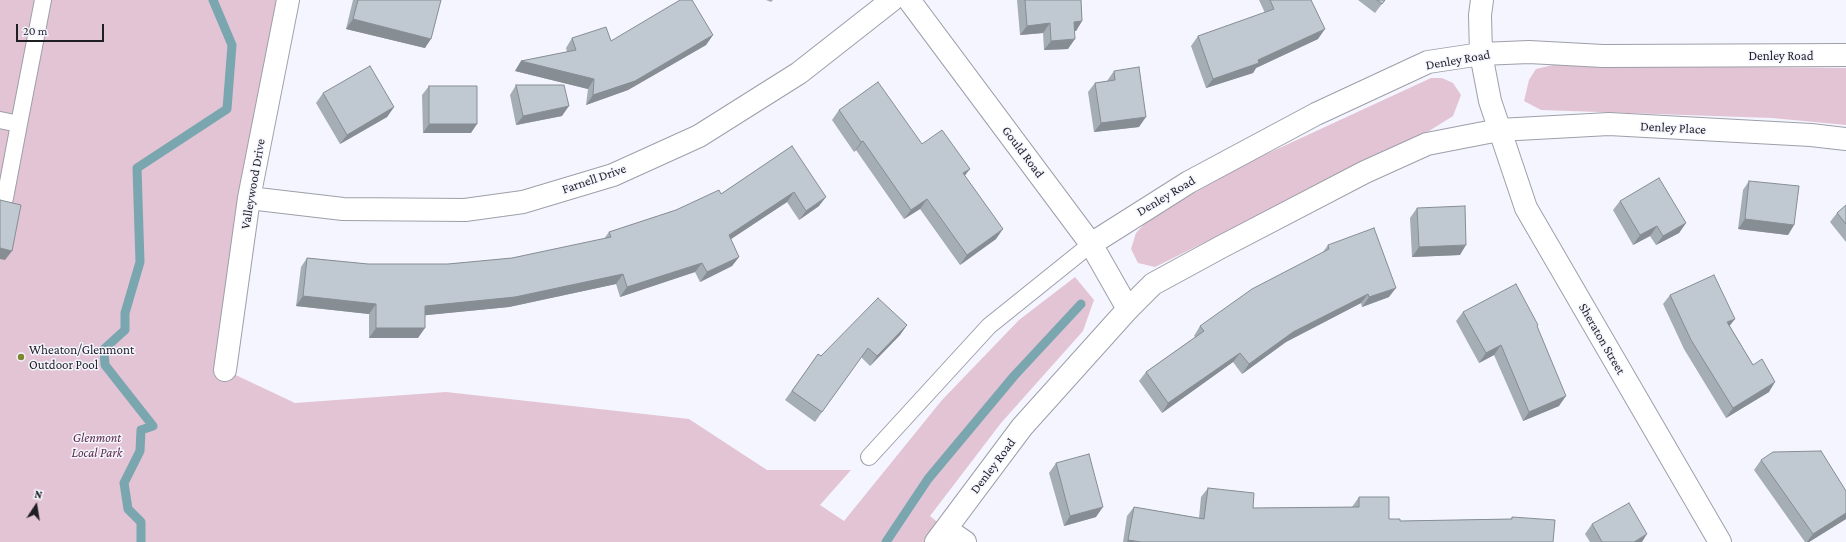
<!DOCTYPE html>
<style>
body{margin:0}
#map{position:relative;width:1846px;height:542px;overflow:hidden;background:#f4f5ff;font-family:"Crimson Pro",serif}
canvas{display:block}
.north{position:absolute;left:16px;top:486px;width:40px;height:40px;-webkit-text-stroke:3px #f4f5ff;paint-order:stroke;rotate:12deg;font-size:11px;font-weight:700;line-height:16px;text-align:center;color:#1f1f23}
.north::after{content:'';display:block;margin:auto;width:14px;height:18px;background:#1f1f23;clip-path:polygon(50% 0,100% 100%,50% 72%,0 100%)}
.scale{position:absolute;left:16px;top:24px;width:88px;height:18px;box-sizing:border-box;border:2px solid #1f1f23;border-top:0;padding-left:5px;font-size:12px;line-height:14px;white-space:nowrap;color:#1f1f23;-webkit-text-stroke:3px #f4f5ff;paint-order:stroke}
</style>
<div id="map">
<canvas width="1846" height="542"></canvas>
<div class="north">N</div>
<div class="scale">20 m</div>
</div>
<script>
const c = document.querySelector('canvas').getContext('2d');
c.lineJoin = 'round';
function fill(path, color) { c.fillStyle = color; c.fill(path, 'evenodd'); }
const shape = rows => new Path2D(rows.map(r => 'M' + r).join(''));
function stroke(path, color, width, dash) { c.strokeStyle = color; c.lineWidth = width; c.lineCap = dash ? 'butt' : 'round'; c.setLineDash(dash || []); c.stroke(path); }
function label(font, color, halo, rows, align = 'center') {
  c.font = font + ' "Crimson Pro",serif'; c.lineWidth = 3; c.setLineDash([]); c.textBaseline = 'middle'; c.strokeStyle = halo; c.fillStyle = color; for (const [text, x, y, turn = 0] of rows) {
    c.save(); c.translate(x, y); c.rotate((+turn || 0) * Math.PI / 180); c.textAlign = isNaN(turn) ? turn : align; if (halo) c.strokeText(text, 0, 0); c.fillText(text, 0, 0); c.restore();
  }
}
fill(shape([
 [0,0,288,0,225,370,295,403,446,392,689,419,767,470,851,470,820,505,844,521,942,400,1019,320,1075,277,1094,300,1083,331,1001,423,930,516,946,529,936,542,0,542],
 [1553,65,1846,68,1846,125,1772,118,1541,110,1524,101,1529,80,1536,69],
 [1431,78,1442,78,1453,83,1461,95,1453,116,1429,131,1155,267,1138,263,1131,249,1136,233,1150,218,1247,163]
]), '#e3c4d4');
stroke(shape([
 [141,542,141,522,128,509,124,483,140,451,141,430,153,426,105,365,104,349,125,330,125,313,140,262,137,168,227,109,232,45,213,0],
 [886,542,928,479,1014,376,1081,304]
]), '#79a6af', 9);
const service = shape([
 [0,120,19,124,43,0],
 [0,200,5,198,19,124],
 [869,457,989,326,1091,244]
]);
const minor = shape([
 [909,0,1091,244,1128,309],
 [1482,0,1480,15,1481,54,1490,101,1526,208,1720,542],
 [249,198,343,209,465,210,523,202,613,175,699,136,799,73,892,0],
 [1091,244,1189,182,1316,114,1428,62,1481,54,1529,52,1603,56,1846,55],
 [225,370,249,198,288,0],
 [946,529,965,542],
 [936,542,1022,427,1128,309,1153,284,1221,247,1365,172,1427,144,1499,130,1609,124,1811,135,1846,139]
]);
stroke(service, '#9d9fa9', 18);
stroke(minor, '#9d9fa9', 24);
stroke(service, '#fff', 16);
stroke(minor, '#fff', 22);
fill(shape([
 [353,0,441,0,425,48,346,29],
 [766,0,773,0,771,2],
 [1017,0,1081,0,1082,21,1076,31,1074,31,1068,49,1044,50,1043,33,1020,35],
 [1259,0,1311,0,1318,39,1256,68,1253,73,1206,88,1191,46,1198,36,1265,13],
 [1358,0,1385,0,1375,13],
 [713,35,706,45,628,90,586,105,588,89,515,71,521,61,567,52,566,48,572,38,611,41],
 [1114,71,1139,127,1094,132,1088,92,1095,83,1107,81],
 [516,85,562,116,516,125,510,95],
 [429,86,471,133,423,133,422,95],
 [323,93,394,107,387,117,340,144,316,103],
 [839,110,922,144,965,176,996,239,960,265,920,209,904,219,856,150,854,152,832,120],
 [792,146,819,206,799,220,787,202,731,239,739,257,732,266,700,282,695,272,620,297,616,284,509,307,425,315,418,338,369,338,369,314,296,306,301,267,307,258,368,264,448,264,512,258,604,239,609,232,676,210,721,194],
 [1749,181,1794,225,1788,235,1738,229,1743,190],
 [1620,201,1686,223,1679,233,1656,245,1650,236,1633,245,1613,210],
 [1846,205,1846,242,1830,222,1837,213],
 [1417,208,1460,255,1412,257,1410,218],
 [1328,245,1389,297,1362,307,1361,303,1286,342,1242,374,1233,362,1162,413,1139,381,1146,372,1195,337,1194,336,1200,326,1323,252],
 [1670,295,1730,326,1769,392,1726,418,1684,349,1663,304],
 [1463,312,1538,325,1537,327,1559,406,1523,421,1494,355,1479,363,1456,321],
 [907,325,900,335,870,366,861,357,815,422,785,400,818,354,821,356],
 [1761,460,1846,491,1846,519,1809,542,1805,542,1754,470],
 [1056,463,1096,517,1064,526,1049,473],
 [1208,488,1253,508,1352,507,1359,497,1389,519,1400,521,1511,519,1512,517,1553,542,1123,542,1127,516,1134,507,1199,518,1201,497],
 [1592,524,1642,542,1590,542,1585,534]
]), '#a5adb5');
fill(shape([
 [353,19,431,39,425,48,346,29],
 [1082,21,1076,31,1067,31,1074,22],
 [1050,23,1043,33,1020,35,1027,26],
 [1325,29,1318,39,1256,68,1253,73,1206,88,1213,79,1258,60],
 [713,35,706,45,628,90,586,105,593,95],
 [1075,39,1068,49,1044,50,1051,41],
 [521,61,594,79,588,89,515,71],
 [569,106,562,116,516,125,523,116],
 [394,107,387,117,340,144,347,135],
 [1146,117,1139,127,1094,132,1101,123],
 [429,124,477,124,471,133,423,133],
 [863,141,856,150,854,152,861,142],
 [970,169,963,178,963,173],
 [794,192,787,202,722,245,729,235],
 [826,197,819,206,799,220,806,211],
 [927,199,920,209,904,219,911,210],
 [1745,219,1794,225,1788,235,1738,229],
 [1686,223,1679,233,1656,245,1663,236],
 [1657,226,1650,236,1633,245,1640,235],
 [1003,229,996,239,960,265,967,255],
 [1466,245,1460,255,1412,257,1419,247],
 [0,248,12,251,5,260,0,259],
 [739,257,732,266,700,282,707,272],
 [702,263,695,272,620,297,627,287],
 [623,274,616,284,509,307,418,316,425,306],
 [1396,288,1389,297,1362,307,1369,297],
 [1368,294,1361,303,1286,342,1242,374,1249,364,1293,332],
 [303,296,376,304,369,314,296,306],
 [1735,319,1728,328,1727,322],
 [907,325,900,335,870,366,877,356],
 [376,328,425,328,418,338,369,338],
 [1501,345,1494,355,1479,363,1486,353],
 [1240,353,1233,362,1162,413,1168,403],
 [1775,382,1769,392,1726,418,1733,408],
 [1566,396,1559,406,1523,421,1529,412],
 [1103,507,1096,517,1064,526,1070,516],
 [1846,513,1846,519,1809,542,1807,542,1813,534],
 [1647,534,1642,542,1634,542],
 [1128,540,1141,542,1127,542]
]), '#868d93');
const building = shape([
 [358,0,441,0,431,39,353,19,358,0],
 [680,0,692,0,713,35,635,81,593,95,594,79,521,61,576,50,572,38,606,27,611,41,680,0],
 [1025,0,1081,0,1082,21,1074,22,1075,39,1051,41,1050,23,1027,26,1025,0],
 [1270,0,1311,0,1325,29,1258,60,1259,63,1213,79,1198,36,1274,9,1270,0],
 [1377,0,1385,0,1382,4,1377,0],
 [370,66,394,107,347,135,323,93,370,66],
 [1139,67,1146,117,1101,123,1095,83,1115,80,1114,71,1139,67],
 [878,82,922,144,942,130,970,169,963,173,1003,229,967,255,927,199,911,210,863,141,861,142,839,110,878,82],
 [516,85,564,85,569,106,523,116,516,85],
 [429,86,477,86,477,124,429,124,429,86],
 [792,146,826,197,806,211,794,192,729,235,739,257,707,272,702,263,627,287,623,274,515,297,425,306,425,328,376,328,376,304,303,296,307,258,368,264,448,264,512,258,611,237,609,232,676,210,719,190,721,194,792,146],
 [1659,178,1686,223,1663,236,1657,226,1640,235,1620,201,1659,178],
 [1749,181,1799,186,1794,225,1745,219,1749,181],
 [0,200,21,205,12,251,0,248,0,200],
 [1846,205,1846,224,1837,213,1846,205],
 [1465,206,1466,245,1419,247,1417,208,1465,206],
 [1374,228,1396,288,1369,297,1368,294,1293,332,1249,364,1240,353,1168,403,1146,372,1204,331,1200,326,1252,289,1329,249,1328,245,1374,228],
 [1714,275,1735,319,1727,322,1753,365,1762,359,1775,382,1733,408,1691,340,1670,295,1714,275],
 [1516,284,1538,325,1537,326,1566,396,1529,412,1501,345,1486,353,1463,312,1516,284],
 [878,298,907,325,877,356,868,348,822,412,792,391,818,354,821,356,878,298],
 [1821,451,1846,491,1846,513,1813,534,1761,460,1773,452,1821,451],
 [1089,454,1103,507,1070,516,1056,463,1089,454],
 [1208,488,1254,493,1253,508,1359,507,1359,497,1389,497,1389,519,1400,519,1400,521,1512,519,1512,517,1555,520,1553,542,1141,542,1128,540,1134,507,1204,519,1208,488],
 [1629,503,1647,534,1634,542,1602,542,1592,524,1629,503]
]);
fill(building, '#c0c9d2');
stroke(building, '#868d93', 1);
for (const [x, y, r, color] of [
 [21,357,4,"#808530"]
]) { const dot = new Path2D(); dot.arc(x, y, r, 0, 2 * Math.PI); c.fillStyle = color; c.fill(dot); stroke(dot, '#f4f5ff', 1.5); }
label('13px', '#1f1f23', '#f4f5ff', [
 ["Denley Road",1781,56],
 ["Denley Road",1458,60,-10],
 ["Denley Place",1673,128,3],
 ["Gould Road",1023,152,53],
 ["Farnell Drive",594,179,-19],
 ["Valleywood Drive",253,184,-80],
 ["Denley Road",1166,196,-31],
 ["Sheraton Street",1602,339,60],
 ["Denley Road",993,466,-53]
]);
label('13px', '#1f1f23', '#f4f5ff', [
 ["Wheaton/Glenmont",29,350],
 ["Outdoor Pool",29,365]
], 'left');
label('italic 13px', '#5d2c48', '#f4f5ff', [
 ["Glenmont",97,438],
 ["Local Park",97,453]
]);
</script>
